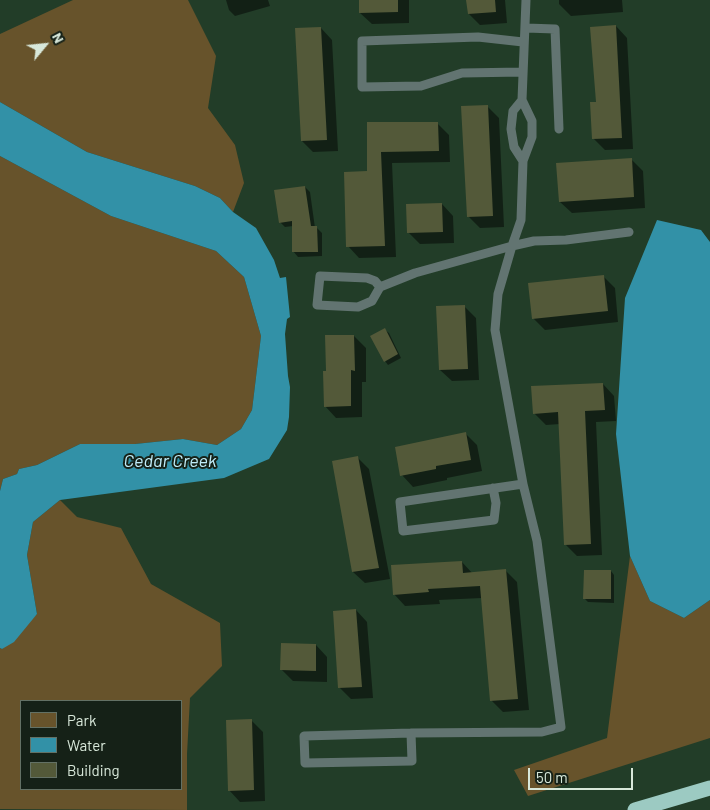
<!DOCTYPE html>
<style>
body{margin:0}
#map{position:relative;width:710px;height:810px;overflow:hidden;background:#223d28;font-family:Barlow,sans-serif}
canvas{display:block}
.legend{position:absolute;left:20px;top:700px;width:162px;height:90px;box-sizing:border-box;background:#152117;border:1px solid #637165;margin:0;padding:6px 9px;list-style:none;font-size:15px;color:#d8e8da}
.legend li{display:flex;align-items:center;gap:10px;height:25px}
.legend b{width:25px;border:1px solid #637165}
.north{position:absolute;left:20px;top:20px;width:50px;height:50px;-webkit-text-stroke:4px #152117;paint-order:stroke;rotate:62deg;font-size:14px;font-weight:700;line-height:20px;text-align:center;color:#d8e8da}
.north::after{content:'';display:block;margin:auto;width:18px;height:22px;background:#d8e8da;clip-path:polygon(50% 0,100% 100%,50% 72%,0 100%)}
.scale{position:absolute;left:528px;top:768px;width:105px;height:22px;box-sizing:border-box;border:2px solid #d8e8da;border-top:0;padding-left:6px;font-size:15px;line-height:18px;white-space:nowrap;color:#d8e8da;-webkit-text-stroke:4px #152117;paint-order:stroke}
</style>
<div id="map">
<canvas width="710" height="810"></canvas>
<ul class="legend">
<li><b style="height:14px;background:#67532b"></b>Park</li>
<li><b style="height:14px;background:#3291a7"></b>Water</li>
<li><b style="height:14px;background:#535939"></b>Building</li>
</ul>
<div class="north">N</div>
<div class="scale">50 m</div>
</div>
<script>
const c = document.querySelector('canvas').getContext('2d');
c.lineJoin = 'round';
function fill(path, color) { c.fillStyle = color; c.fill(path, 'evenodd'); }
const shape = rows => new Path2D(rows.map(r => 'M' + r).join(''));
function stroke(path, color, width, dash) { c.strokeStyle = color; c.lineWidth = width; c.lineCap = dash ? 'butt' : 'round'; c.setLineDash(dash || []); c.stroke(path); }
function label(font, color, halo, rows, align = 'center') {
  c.font = font + ' Barlow,sans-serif'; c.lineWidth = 4; c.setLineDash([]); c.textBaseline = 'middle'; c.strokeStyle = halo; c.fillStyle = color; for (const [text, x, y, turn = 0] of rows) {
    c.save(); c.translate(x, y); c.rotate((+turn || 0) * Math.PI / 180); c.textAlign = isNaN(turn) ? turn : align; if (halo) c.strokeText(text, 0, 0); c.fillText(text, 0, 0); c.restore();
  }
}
fill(shape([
 [73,0,188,0,216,56,208,108,235,145,244,183,233,212,220,198,195,186,87,152,0,102,0,34],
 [0,156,111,216,216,251,244,277,261,336,252,410,241,429,217,445,183,439,135,444,80,444,37,465,19,469,17,474,3,479,0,491],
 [60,500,77,517,121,528,151,584,220,623,222,666,190,698,187,754,187,810,0,809,0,648,2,649,37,614,27,555,33,522],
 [21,701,181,701,181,789,21,789],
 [630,556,650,601,684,618,710,600,710,738,528,796,514,770,607,738]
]), '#67532b');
fill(shape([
 [0,102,87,152,195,186,220,198,233,212,256,228,274,260,280,278,286,277,290,317,287,319,285,334,288,376,290,387,289,417,287,430,269,459,224,478,60,500,33,522,27,555,37,614,14,642,2,649,0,648,0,491,3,479,17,474,19,469,37,465,80,444,135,444,183,439,217,445,241,429,252,410,261,336,244,277,216,251,111,216,0,156],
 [657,220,701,230,710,242,710,600,684,618,650,601,630,556,616,434,625,298]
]), '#3291a7');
fill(shape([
 [226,0,268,0,270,6,235,16,229,10],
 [360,0,409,0,409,23,372,24,360,13],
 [468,0,505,0,507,23,480,25,469,14],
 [559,0,622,0,623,12,571,16,559,4],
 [616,26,627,38,633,149,605,150,593,138,597,103,591,28],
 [321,28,332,40,338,151,313,152,302,141],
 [487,106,499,118,504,227,480,228,468,216],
 [368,124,438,124,449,135,450,162,392,163,396,257,359,258,348,246,369,172],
 [631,159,643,171,645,208,572,213,560,202],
 [305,187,310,192,315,228,317,228,322,233,322,256,298,257,293,251,293,226,285,227,280,222],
 [442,204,453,216,454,243,420,244,408,232],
 [603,276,615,288,618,322,545,330,533,318],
 [464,306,476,318,479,380,452,381,440,370],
 [385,330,389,333,401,358,388,365,385,361],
 [354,336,366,348,366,382,362,382,362,417,336,418,325,406],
 [603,384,614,396,616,421,596,422,602,555,577,556,566,545,560,424,546,425,534,413],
 [466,434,477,445,482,471,447,478,447,480,413,487,402,475],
 [358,458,369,469,390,579,365,583,353,572],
 [462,562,473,574,506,571,517,582,529,710,503,712,492,701,482,598,439,600,440,604,405,606,394,594],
 [611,571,614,575,614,603,588,602,585,599],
 [356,610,367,622,373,698,351,699,340,688],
 [316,645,327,657,327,682,293,681,281,669],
 [252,721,263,732,265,801,240,802,229,790]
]), '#0007');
fill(shape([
 [359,0,398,0,398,12,359,13],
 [466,0,495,0,496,12,468,14],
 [616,25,622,138,592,139,590,102,596,102,590,27],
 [321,27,327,140,301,141,295,28],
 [488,105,493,216,467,217,461,106],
 [367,122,438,122,439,151,381,152,385,246,346,247,344,172,367,171],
 [632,158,634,197,559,202,556,163],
 [305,186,311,226,317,226,318,252,292,252,292,221,279,223,274,190],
 [442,203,443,232,407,233,406,204],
 [604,275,608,311,532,319,528,283],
 [465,305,468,369,439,370,436,306],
 [385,328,398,354,384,362,370,336],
 [325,335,354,335,355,371,351,370,351,406,324,407,323,371,326,371],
 [603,383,605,410,585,411,591,544,564,545,558,412,533,414,531,386],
 [466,432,471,460,436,466,436,469,400,476,395,447],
 [358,456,379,568,352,572,332,461],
 [462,561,463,573,506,569,518,699,490,701,480,586,428,589,429,592,393,595,391,565],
 [584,570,611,570,611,599,583,599],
 [356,609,362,687,338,688,333,611],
 [281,643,316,644,316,671,280,670],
 [252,719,254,790,228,791,226,720]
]), '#535939');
stroke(shape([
 [526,28,555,29,559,129],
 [522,72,462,73,421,86,362,87,362,41,478,37,523,42],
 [522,100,513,111,511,129,514,147,523,161],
 [380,287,372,301,358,307,317,305,320,276,367,278,375,281,380,287,415,273,512,246,521,220,523,161,532,137,532,121,522,100,526,0],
 [493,488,496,503,494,520,403,531,400,502,523,484],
 [411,733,412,761,305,763,304,736,411,733,542,732,561,727,537,541,523,484,495,330,498,294,512,246,534,241,566,240,629,232]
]), '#627471', 9);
stroke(shape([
 [635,810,710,788]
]), '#9ccac2', 15);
label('italic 18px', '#bfecf9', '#152117', [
 ["Cedar Creek",170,461]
]);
</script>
